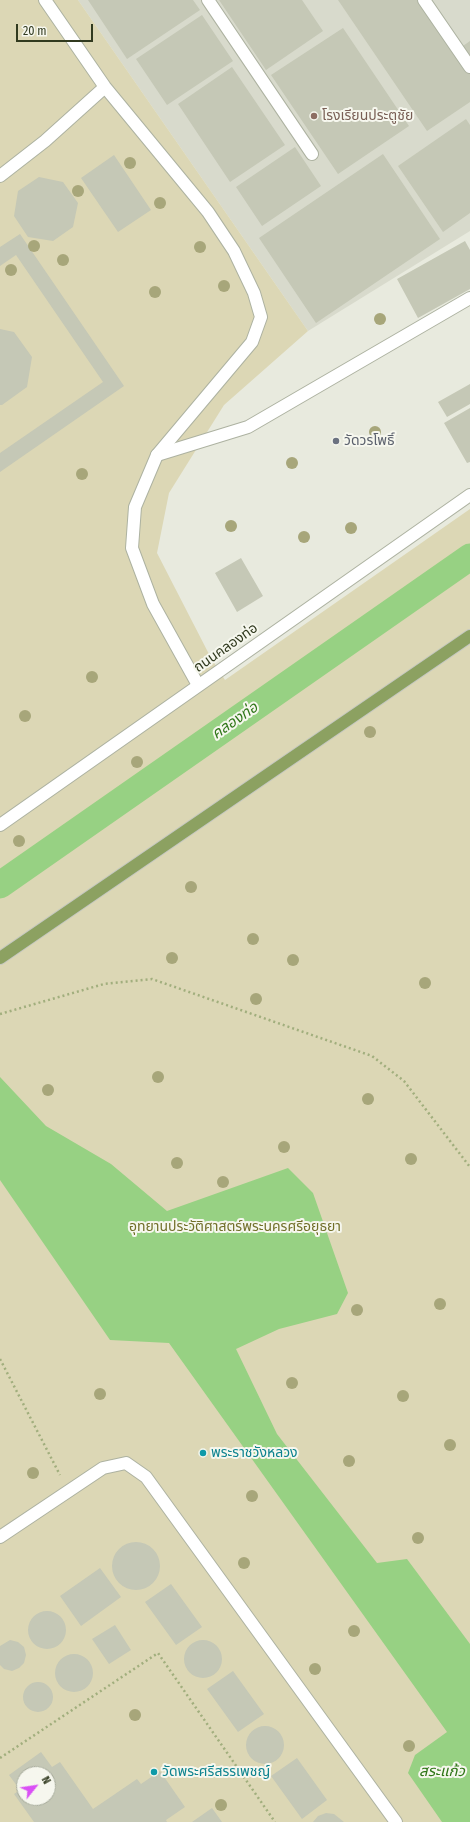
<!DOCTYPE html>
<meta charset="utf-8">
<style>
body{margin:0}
#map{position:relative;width:470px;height:1822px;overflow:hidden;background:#e8eade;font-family:"Fira Sans Condensed",sans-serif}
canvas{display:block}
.north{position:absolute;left:16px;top:1766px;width:40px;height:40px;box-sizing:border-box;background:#f6f7ee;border:1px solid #a7ab9b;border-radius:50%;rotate:60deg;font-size:11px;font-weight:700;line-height:16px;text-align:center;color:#313a1f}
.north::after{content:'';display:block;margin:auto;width:14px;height:18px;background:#da50f5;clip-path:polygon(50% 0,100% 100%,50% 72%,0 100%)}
.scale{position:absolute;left:16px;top:24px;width:77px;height:18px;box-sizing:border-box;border:2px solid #313a1f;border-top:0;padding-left:5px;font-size:12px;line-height:14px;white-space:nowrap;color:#313a1f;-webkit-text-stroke:3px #f6f7ee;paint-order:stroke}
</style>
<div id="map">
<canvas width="470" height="1822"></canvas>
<div class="north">N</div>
<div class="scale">20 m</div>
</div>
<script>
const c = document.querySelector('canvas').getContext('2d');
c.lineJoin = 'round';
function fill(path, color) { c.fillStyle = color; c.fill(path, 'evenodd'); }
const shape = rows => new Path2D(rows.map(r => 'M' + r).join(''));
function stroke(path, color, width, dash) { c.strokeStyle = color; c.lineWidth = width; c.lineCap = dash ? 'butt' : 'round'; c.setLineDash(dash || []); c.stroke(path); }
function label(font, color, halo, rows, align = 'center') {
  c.font = font + ' "Fira Sans Condensed","Noto Sans Thai",sans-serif'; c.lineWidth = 4; c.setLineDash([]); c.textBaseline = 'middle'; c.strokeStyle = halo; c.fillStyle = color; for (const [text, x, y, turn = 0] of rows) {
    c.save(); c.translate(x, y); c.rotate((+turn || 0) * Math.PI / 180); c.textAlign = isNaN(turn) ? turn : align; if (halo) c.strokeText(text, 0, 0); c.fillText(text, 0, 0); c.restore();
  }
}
fill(shape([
 [78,0,470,0,470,231,308,331]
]), '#d8dacc');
fill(shape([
 [0,0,78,0,308,331,224,405,169,493,157,553,211,658,225,680,470,509,470,1822,0,1822],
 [24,1774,48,1774,48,1798,24,1798]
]), '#dcd7b5');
fill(shape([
 [0,1077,46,1126,111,1164,167,1211,288,1168,313,1193,348,1293,337,1314,279,1329,236,1349,277,1434,377,1563,407,1559,470,1644,470,1822,442,1822,408,1773,415,1755,447,1732,169,1343,110,1340,0,1180]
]), '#97d183');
stroke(shape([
 [0,885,470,557]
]), '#97d183', 27);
fill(shape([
 [88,0,193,0,200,10,127,59],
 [219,0,302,0,323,31,266,70],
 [338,0,421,0,470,73,470,102,427,131],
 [202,15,233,61,167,105,136,59],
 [343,28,409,126,338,174,271,75],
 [470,41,470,56,463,46],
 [232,67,285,145,230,182,178,104],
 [466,119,470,125,470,213,443,232,398,166],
 [295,147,321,186,262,226,236,187],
 [383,154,440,239,316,323,259,238],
 [114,155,151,210,118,232,81,178],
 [39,177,63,182,78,203,73,227,53,241,28,237,14,216,18,191],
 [20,234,124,386,0,472,0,453,103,382,16,255,0,266,0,247],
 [465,241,470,250,470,289,418,318,397,279],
 [0,329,14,332,32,357,27,387,2,405,0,405],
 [470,384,470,404,447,417,438,402],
 [470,408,470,462,467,463,444,423],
 [241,558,263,596,237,612,215,573],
 '112 1566a24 24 0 1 1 48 0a24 24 0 1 1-48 0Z',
 [100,1568,121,1597,81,1626,60,1596],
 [171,1584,202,1627,176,1645,145,1602],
 '28 1630a19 19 0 1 1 38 0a19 19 0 1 1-38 0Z',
 [115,1625,131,1650,109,1664,92,1639],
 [10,1640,18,1642,24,1647,26,1655,24,1663,19,1668,12,1671,4,1669,0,1665,0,1646],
 '184 1659a19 19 0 1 1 38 0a19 19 0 1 1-38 0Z',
 '55 1673a19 19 0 1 1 38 0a19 19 0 1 1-38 0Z',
 [233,1671,264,1714,238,1732,207,1689],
 '23 1697a15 15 0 1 1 30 0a15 15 0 1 1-30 0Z',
 '246 1745a19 19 0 1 1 38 0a19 19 0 1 1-38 0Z',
 [41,1752,52,1767,60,1762,93,1809,137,1779,141,1784,160,1771,185,1807,166,1820,167,1822,34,1822,14,1794,20,1790,9,1775],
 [24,1774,48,1774,48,1798,24,1798],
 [297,1758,327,1800,302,1819,271,1776],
 [212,1808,222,1822,192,1822],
 [326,1813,334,1814,344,1822,313,1822,318,1816]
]), '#c5c8b6');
const service = shape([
 [208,0,312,154],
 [424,0,470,67],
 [157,455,248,427,470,298],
 [0,1537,103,1468,126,1463,146,1477,396,1822]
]);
const minor = shape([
 [45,0,105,87,208,212,234,251,254,293,261,317,252,342,157,455,135,507,132,548,153,604,198,685],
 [0,176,45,141,105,87]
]);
const tertiary = shape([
 [0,825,470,495]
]);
const primary = shape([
 [0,958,470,636]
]);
stroke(service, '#adb2a1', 14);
stroke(minor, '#adb2a1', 14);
stroke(tertiary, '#adb2a1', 14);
stroke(primary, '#c5c8c0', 14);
stroke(shape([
 [0,1014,104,984,152,979,372,1056,404,1081,470,1167],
 [0,1359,60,1475],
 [0,1758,158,1653,275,1822]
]), '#a1ae7d', 2.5, [2, 3]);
stroke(service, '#fff', 12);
stroke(minor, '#fff', 12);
stroke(tertiary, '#fff', 12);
stroke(primary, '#8ca161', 12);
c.fillStyle = '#a7a67a';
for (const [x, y] of [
 [130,163],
 [78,191],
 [160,203],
 [34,246],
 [200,247],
 [63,260],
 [11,270],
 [224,286],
 [155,292],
 [380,319],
 [375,432],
 [292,463],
 [82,474],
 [231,526],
 [351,528],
 [304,537],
 [92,677],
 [25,716],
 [370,732],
 [137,762],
 [19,841],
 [191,887],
 [253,939],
 [172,958],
 [293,960],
 [425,983],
 [256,999],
 [158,1077],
 [48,1090],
 [368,1099],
 [284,1147],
 [411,1159],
 [177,1163],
 [223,1182],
 [440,1304],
 [357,1310],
 [292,1383],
 [100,1394],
 [403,1396],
 [450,1445],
 [349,1461],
 [33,1473],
 [252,1496],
 [418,1538],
 [244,1563],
 [354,1631],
 [315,1669],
 [135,1715],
 [409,1746],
 [221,1805]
]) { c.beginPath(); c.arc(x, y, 6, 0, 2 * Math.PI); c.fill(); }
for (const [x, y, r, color] of [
 [314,116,4,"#8d6e63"],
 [336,441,4,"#6b7280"],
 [203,1453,4,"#0f9aa8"],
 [154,1772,4,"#0f9aa8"]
]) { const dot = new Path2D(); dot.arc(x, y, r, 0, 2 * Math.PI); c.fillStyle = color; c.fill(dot); stroke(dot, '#f6f7ee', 1.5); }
label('14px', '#785e54', '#f6f7ee', [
 ["โรงเรียนประตูชัย",322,116]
], 'left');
label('14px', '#5b616d', '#f6f7ee', [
 ["วัดวรโพธิ์",344,441]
], 'left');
label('14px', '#313a1f', '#f6f7ee', [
 ["ถนนคลองท่อ",226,648,-35]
]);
label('14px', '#716f29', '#f6f7ee', [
 ["อุทยานประวัติศาสตร์พระนครศรีอยุธยา",235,1227]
]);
label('14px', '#0d838f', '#f6f7ee', [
 ["พระราชวังหลวง",211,1453],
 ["วัดพระศรีสรรเพชญ์",162,1772]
], 'left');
label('italic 15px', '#2f7618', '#f6f7ee', [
 ["คลองท่อ",235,721,-35],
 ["สระแก้ว",442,1772]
]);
</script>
